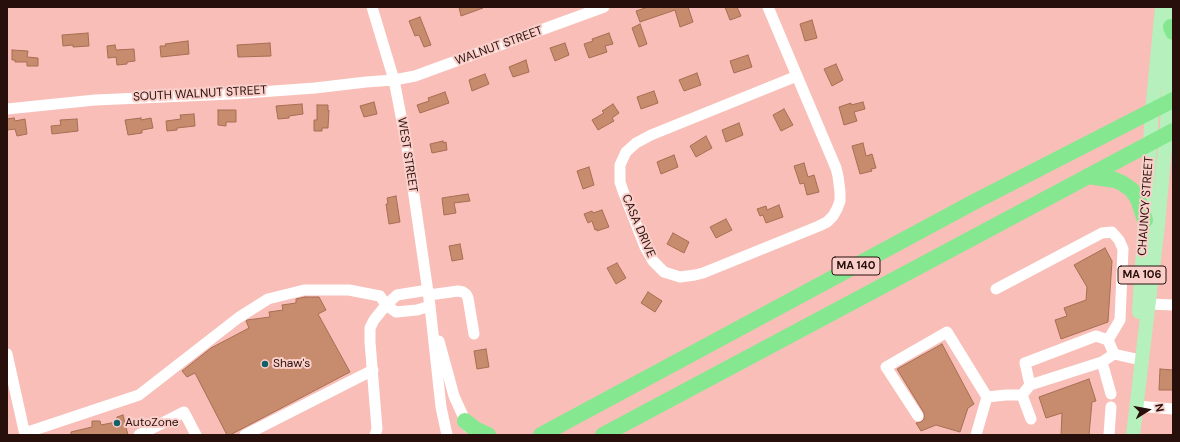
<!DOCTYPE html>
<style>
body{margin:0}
#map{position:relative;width:1180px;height:442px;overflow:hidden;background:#f8beb7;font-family:"DM Sans",sans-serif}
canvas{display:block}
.frame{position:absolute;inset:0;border:8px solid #270f0c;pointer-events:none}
.north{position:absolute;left:1128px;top:390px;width:40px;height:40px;-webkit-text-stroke:3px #fbcfc9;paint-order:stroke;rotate:79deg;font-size:11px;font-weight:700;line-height:16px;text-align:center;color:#270f0c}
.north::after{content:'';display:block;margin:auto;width:14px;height:18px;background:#270f0c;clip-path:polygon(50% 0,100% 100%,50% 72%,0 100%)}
</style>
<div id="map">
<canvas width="1180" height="442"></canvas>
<div class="frame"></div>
<div class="north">N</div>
</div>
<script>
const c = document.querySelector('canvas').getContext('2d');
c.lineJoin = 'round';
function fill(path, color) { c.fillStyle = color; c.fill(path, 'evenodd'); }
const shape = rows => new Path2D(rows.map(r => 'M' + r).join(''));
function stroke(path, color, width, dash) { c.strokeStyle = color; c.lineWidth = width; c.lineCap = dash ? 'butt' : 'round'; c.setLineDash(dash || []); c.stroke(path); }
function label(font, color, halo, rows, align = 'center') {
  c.font = font + ' "DM Sans",sans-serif'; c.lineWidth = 4; c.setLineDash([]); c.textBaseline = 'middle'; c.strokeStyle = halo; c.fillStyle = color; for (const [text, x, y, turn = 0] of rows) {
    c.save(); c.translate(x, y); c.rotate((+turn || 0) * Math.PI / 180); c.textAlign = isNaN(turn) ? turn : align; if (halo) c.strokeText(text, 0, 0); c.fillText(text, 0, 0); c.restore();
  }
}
const building = shape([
 [459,7,483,7,483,8,461,16,459,7],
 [648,7,688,7,693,22,680,27,675,10,640,22,636,11,648,7],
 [725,7,737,7,741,16,730,20,725,7],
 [420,17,431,45,424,47,419,35,415,36,409,21,420,17],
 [812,20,817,38,805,41,800,24,812,20],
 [640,24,647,44,639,47,632,28,640,24],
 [88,33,89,46,73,47,73,45,63,46,62,35,88,33],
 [609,33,613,44,605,46,607,52,589,58,584,44,593,41,592,39,609,33],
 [188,41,189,54,161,57,160,46,166,46,165,44,188,41],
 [270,43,271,56,238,57,237,45,270,43],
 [565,43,569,55,555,61,550,48,565,43],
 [115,45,116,50,134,49,135,61,127,62,127,64,117,65,116,57,108,58,107,46,115,45],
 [12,50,28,51,27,57,38,58,38,66,27,66,27,62,15,62,15,60,12,60,12,50],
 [748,55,752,67,734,73,730,61,748,55],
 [526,60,529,72,513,77,509,67,526,60],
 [836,64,843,80,832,86,824,69,836,64],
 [697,73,701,85,684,91,679,80,697,73],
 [485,74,489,84,472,91,469,80,485,74],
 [654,91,658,103,641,109,637,97,654,91],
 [445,92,449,103,420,113,417,105,429,101,428,98,445,92],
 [374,102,377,114,364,117,360,106,374,102],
 [863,102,865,109,854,112,857,121,844,125,839,107,851,103,851,105,863,102],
 [302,104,303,114,289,116,289,118,278,119,276,106,302,104],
 [613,104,619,113,612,118,614,121,598,130,592,120,604,113,602,111,613,104],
 [317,105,328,105,328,111,329,110,328,128,322,128,322,131,314,131,314,120,317,120,317,105],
 [784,109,793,125,781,131,773,115,784,109],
 [218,110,236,110,236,122,226,122,226,126,218,125,218,110],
 [194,114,195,126,177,128,177,130,167,131,166,121,181,119,180,115,194,114],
 [14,118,15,121,25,119,27,134,17,136,15,129,7,130,7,119,14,118],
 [141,118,141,120,151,118,153,128,142,130,142,133,128,135,125,120,141,118],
 [77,119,78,131,52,134,51,126,61,125,60,120,77,119],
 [739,123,743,135,726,142,722,130,739,123],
 [706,136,712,148,696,157,690,146,706,136],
 [443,141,443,143,446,142,447,150,432,153,430,144,443,141],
 [863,143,866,156,872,154,876,168,871,169,872,171,860,174,852,146,863,143],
 [674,155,678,167,661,174,657,162,674,155],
 [804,163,808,177,814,175,819,192,807,195,804,183,800,184,794,166,804,163],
 [589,167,594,185,583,189,577,171,589,167],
 [468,194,470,201,454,203,456,213,444,215,442,198,468,194],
 [396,196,400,222,389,224,386,204,388,204,387,198,396,196],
 [779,205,783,217,766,223,763,215,760,216,757,209,766,206,767,210,779,205],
 [602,210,609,227,597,231,597,229,595,230,592,221,588,223,584,214,592,211,593,213,602,210],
 [726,219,732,230,716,238,710,227,726,219],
 [673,233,689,242,684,253,667,244,673,233],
 [460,244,463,259,452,261,449,246,460,244],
 [1105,248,1112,261,1108,322,1061,339,1055,320,1067,316,1064,308,1086,300,1087,287,1074,265,1105,248],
 [617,263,626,278,616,284,607,268,617,263],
 [648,292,662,301,655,312,641,303,648,292],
 [305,297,319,297,326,310,318,314,350,372,230,435,227,435,195,373,187,377,182,371,211,348,249,328,246,321,247,320,270,317,269,312,283,310,282,305,296,303,296,299,305,297],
 [942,344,974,404,968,408,960,432,936,425,921,431,916,423,921,422,924,419,924,413,897,369,942,344],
 [486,349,489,367,477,369,474,351,486,349],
 [1160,369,1173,370,1173,390,1159,390,1160,369],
 [1089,379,1096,401,1092,402,1089,435,1061,435,1062,413,1046,418,1039,397,1089,379],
 [123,415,128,435,71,435,71,432,92,427,92,421,100,421,101,425,116,422,117,417,123,415]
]);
fill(building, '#c78b6e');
stroke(building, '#a86e52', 1);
stroke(shape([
 [372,7,394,80,407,147,430,306,441,407,447,435],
 [768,7,797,76,836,168,838,176,840,192,840,201,837,209,833,216,827,222,819,226,703,273,695,275,680,277,664,272,653,261,645,247,623,191,620,182,620,165,626,152,636,143,651,135,797,76],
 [7,109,95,100,232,94,315,88,366,82,394,80,415,76,604,7],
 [996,289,1102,233,1112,232,1119,240,1123,249,1120,320,1108,340],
 [429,295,458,291,463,292,466,294,468,298,474,334],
 [1149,304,1173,305],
 [439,341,454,396,468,427],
 [7,354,25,435],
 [1114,354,1108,340,1096,336,1025,363,1030,385,1102,362,1114,354,1136,359],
 [1102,362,1111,394],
 [1030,385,1022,395,1031,419],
 [987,397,1006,395,1022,395],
 [1136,406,1173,409],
 [918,416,886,367,947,332,987,397],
 [25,433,139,395,238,318,268,299,304,290,349,290,380,296,386,305,396,312,417,310,430,306],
 [139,435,184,412,196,435],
 [245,435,373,370],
 [375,435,377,429,370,342,370,328,374,320,386,305,397,295,428,290],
 [976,435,987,397],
 [1109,435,1111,407]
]), '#fff', 11);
stroke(shape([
 [1139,312,1152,112,1162,7],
 [1133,435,1158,225,1167,125,1172,7]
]), '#b6f1bd', 14);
stroke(shape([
 [1171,27,1173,32],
 [1088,176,1115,180,1122,183,1132,190,1138,199,1145,220],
 [465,421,475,429,488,435],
 [541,435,974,202,1173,100],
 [603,435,1173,131]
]), '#85e891', 16);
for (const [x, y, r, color] of [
 [265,364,4,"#12616a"],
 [117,423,4,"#12616a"]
]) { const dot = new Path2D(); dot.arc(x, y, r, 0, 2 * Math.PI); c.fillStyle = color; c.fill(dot); stroke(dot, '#fbcfc9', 1.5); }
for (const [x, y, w] of [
 [856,266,48],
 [1142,275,48]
]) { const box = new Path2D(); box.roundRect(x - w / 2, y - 9, w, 18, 3); c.fillStyle = '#fbcfc9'; c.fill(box); stroke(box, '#270f0c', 1); }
label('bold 11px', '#270f0c', null, [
 ["MA 140",856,266],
 ["MA 106",1142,275]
]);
label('12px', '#270f0c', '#fbcfc9', [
 ["WALNUT STREET",499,46,-20],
 ["SOUTH WALNUT STREET",200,94,-3],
 ["WEST STREET",407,155,81],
 ["CHAUNCY STREET",1146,206,-86],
 ["CASA DRIVE",638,226,67]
]);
label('12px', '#270f0c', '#fbcfc9', [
 ["Shaw's",273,364],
 ["AutoZone",125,423]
], 'left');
</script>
